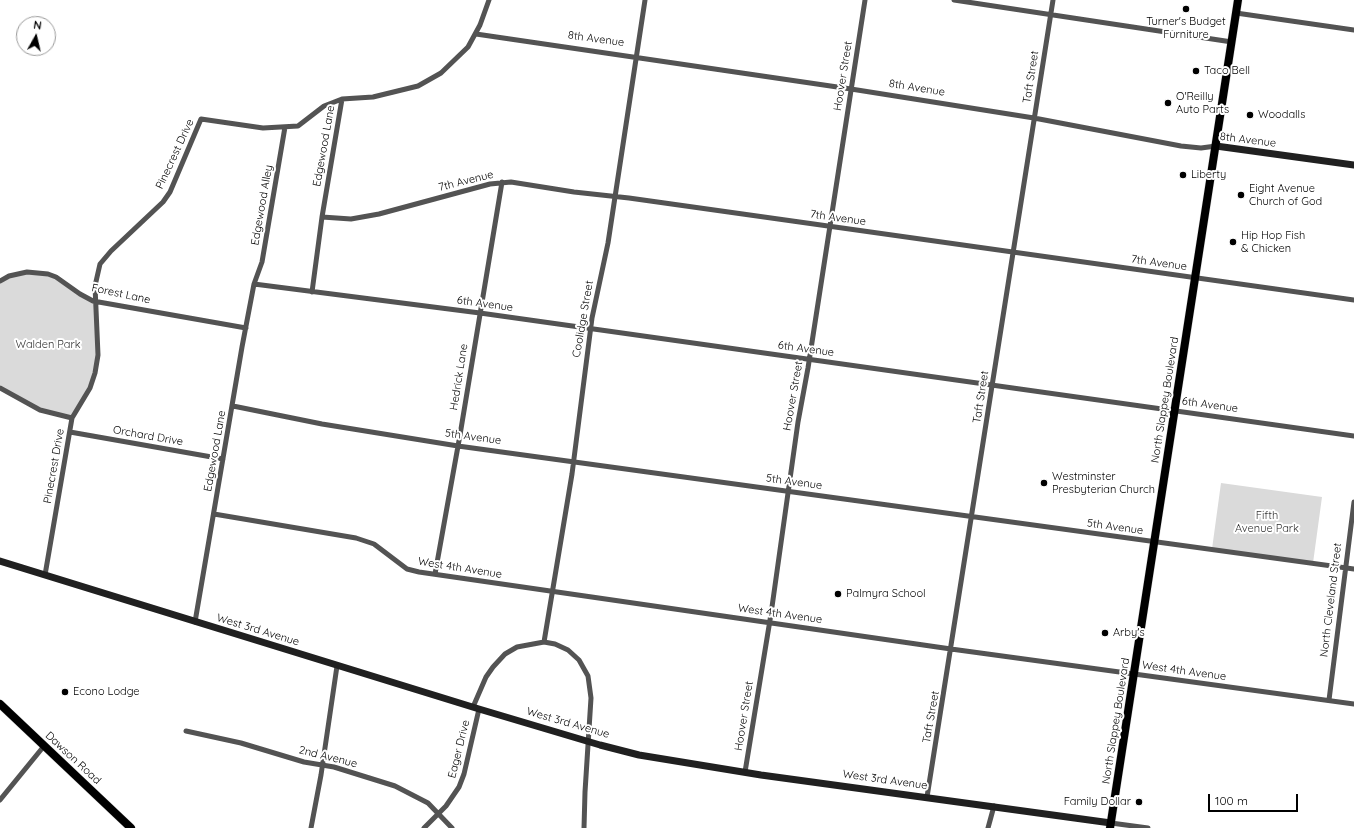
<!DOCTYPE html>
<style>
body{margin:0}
#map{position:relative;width:1354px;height:828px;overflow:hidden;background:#fff;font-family:Quicksand,sans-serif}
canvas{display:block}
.north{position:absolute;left:16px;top:16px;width:40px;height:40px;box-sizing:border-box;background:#fff;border:1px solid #999;border-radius:50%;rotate:8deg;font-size:11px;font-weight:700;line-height:16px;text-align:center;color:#000}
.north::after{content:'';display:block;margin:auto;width:14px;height:18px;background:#000;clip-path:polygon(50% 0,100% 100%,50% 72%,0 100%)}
.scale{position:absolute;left:1208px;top:794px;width:90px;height:18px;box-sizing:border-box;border:2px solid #000;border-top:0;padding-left:5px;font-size:12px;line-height:14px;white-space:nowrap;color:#000;-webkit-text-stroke:3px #fff;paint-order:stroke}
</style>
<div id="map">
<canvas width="1354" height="828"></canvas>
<div class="north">N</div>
<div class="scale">100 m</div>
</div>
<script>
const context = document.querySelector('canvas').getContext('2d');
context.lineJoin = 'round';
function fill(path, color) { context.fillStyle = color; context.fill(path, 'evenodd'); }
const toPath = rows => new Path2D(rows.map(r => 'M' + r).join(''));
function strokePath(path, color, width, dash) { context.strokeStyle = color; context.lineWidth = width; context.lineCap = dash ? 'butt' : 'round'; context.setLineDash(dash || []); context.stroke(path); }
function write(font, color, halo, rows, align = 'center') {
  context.font = font + ' Quicksand,sans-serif'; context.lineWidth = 4; context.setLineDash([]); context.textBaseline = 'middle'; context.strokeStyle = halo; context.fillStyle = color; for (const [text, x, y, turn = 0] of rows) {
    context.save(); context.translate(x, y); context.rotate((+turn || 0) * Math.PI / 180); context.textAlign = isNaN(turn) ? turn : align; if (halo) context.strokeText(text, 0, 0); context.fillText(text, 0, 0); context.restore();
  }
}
fill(toPath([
 [17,274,47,274,94,301,97,355,95,373,72,417,40,410,0,387,0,281],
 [1221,483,1322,497,1313,563,1212,549]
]), '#dadada');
const primary = toPath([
 [0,704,131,828],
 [1110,828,1238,0]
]);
strokePath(primary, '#dbdbdb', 9);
strokePath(toPath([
 [954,0,1232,42],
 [1236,13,1354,30],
 [476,34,851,89,1034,118,1181,146,1201,148,1216,146],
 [322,217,351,219,379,214,490,184,511,182,574,192,629,198,1354,300],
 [0,281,9,276,27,272,48,274,56,277,80,294,93,301,246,328],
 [254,284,480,313,1354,436],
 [312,292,322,217,342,99],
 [0,388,40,410,72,418],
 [233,406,322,424,458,446,1354,569],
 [70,432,223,459],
 [214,514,356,538,374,544,407,569,419,572,951,649,1354,704],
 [435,574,460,435,502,182],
 [45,575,72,418,90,388,95,373,98,355,95,286,100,264,111,251,163,202,170,192,201,119,263,128,298,126,324,106,342,99,373,97,418,86,441,73,468,47,480,25,489,0],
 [195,622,242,347,254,284,262,262,285,127],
 [544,642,572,474,592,318,608,243,645,0],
 [1329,700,1354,502],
 [473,707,486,677,493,667,505,654,517,647,544,642,555,644,568,650,579,660,588,676,591,698,585,792,584,828],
 [186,731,241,743,304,762,334,767,395,786,428,803,452,828],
 [745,772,771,614,798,422,808,368,865,0],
 [927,797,1053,0],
 [0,800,44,746],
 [1111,823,1148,828],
 [311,828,321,775,337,666],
 [424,828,446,806,459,787,464,774,479,709],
 [988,828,994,806]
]), '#535353', 5);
strokePath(toPath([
 [1216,146,1354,165],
 [0,561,479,709,600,745,639,755,761,775,1111,823]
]), '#202020', 7);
strokePath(primary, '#000', 8);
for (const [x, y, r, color] of [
 [1186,9,4,"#000"],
 [1196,71,4,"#000"],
 [1168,103,4,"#000"],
 [1250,115,4,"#000"],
 [1183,175,4,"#000"],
 [1241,195,4,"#000"],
 [1233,242,4,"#000"],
 [1044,483,4,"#000"],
 [838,594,4,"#000"],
 [1105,633,4,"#000"],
 [65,692,4,"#000"],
 [1139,802,4,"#000"]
]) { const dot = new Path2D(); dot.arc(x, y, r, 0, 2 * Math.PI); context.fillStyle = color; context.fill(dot); strokePath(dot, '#fff', 1.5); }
write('11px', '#000', '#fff', [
 ["Turner's Budget",1186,22,"center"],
 ["Furniture",1186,35,"center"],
 ["Taco Bell",1204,71],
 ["O'Reilly",1176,97],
 ["Auto Parts",1176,110],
 ["Woodalls",1258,115],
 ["Liberty",1191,175],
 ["Eight Avenue",1249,189],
 ["Church of God",1249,202],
 ["Hip Hop Fish",1241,236],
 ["& Chicken",1241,249],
 ["Westminster",1052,477],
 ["Presbyterian Church",1052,490],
 ["Palmyra School",846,594],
 ["Arby's",1113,633],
 ["Econo Lodge",73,692],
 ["Family Dollar",1131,802,"right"]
], 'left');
write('11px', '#000', '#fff', [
 ["8th Avenue",596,39,8],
 ["Hoover Street",843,76,-81],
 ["Taft Street",1031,77,-81],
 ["8th Avenue",917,88,9],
 ["8th Avenue",1248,140,7],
 ["Edgewood Lane",324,146,-80],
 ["Pinecrest Drive",175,154,-65],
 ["7th Avenue",466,181,-14],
 ["Edgewood Alley",262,205,-80],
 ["7th Avenue",838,218,8],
 ["7th Avenue",1159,263,8],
 ["Forest Lane",121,294,12],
 ["6th Avenue",485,304,8],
 ["Coolidge Street",583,319,-80],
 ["6th Avenue",806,349,8],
 ["Hedrick Lane",459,377,-81],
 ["Hoover Street",793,396,-80],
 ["Taft Street",981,397,-81],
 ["North Slappey Boulevard",1165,400,-81],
 ["6th Avenue",1210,405,8],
 ["Orchard Drive",148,436,10],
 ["5th Avenue",473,437,8],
 ["Edgewood Lane",215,451,-80],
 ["Pinecrest Drive",54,466,-80],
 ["5th Avenue",794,482,8],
 ["5th Avenue",1115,527,8],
 ["West 4th Avenue",460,568,9],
 ["North Cleveland Street",1331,600,-83],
 ["West 4th Avenue",780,614,8],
 ["West 3rd Avenue",258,630,17],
 ["West 4th Avenue",1184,671,8],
 ["Hoover Street",744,716,-81],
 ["Taft Street",931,717,-80],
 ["North Slappey Boulevard",1116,721,-81],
 ["West 3rd Avenue",568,723,16],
 ["Eager Drive",459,749,-76],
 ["2nd Avenue",328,757,14],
 ["Dawson Road",73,758,43],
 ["West 3rd Avenue",885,780,8]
]);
write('11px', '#313131', '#fff', [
 ["Walden Park",48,345],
 ["Fifth",1267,516],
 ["Avenue Park",1267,529]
]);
</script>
